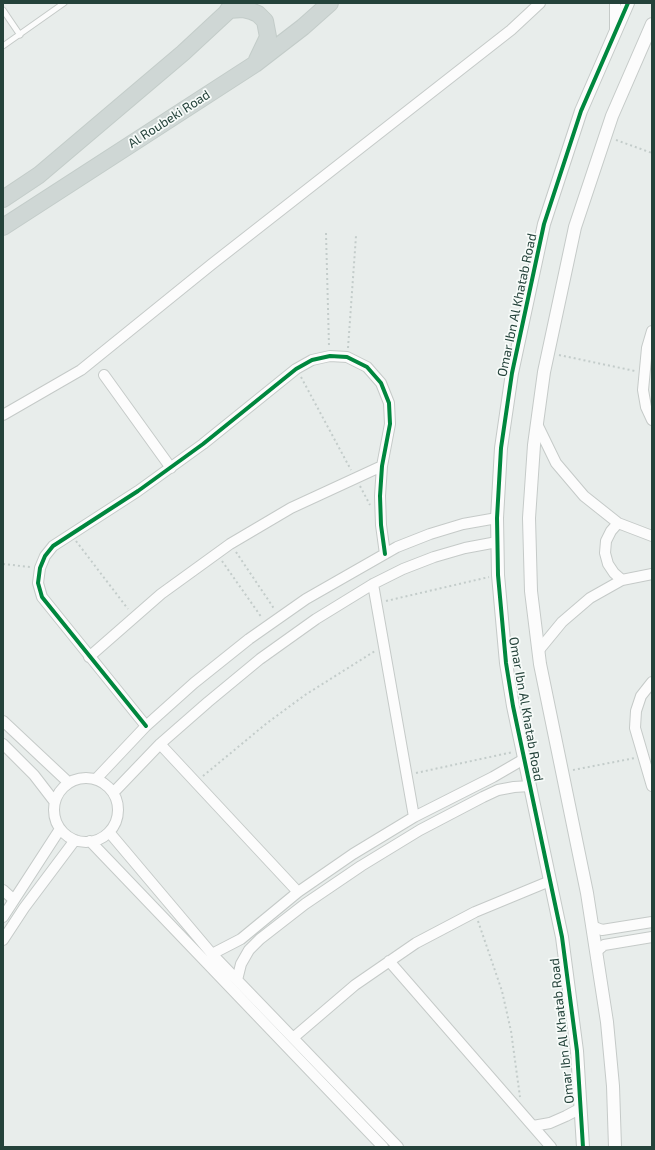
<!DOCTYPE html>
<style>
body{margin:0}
#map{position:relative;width:655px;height:1150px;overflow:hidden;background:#e8edeb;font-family:"Exo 2",sans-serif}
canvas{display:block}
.frame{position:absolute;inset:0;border:4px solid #24423a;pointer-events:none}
</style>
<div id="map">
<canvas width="655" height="1150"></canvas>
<div class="frame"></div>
</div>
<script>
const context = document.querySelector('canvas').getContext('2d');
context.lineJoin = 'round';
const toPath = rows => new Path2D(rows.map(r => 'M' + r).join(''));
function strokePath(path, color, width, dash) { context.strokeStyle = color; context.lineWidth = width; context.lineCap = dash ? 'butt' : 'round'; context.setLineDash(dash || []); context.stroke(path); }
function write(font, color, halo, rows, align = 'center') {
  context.font = font + ' "Exo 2",sans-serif'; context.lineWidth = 3.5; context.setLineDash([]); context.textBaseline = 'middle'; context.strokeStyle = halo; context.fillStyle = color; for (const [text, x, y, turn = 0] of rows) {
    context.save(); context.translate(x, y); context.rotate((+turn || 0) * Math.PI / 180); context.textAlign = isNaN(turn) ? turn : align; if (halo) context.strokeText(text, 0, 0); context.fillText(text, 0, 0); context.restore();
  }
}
const service = toPath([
 [3,10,20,35],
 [3,46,64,3]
]);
const minor = toPath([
 [615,3,615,29],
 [652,331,647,348,643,390,646,407,652,420],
 [104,375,171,468],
 [3,415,81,370,212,264,511,30,540,3],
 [537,424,556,463,584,496,618,523,652,536],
 [618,523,611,531,606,541,605,553,608,564,614,573,622,580],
 [373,584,414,817],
 [539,650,562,622,590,598,622,580,652,574],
 [89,657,161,594,230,544,291,508,382,466],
 [652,682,641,696,636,711,635,728,652,786],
 [3,721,68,782],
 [146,726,42,597,38,583,40,568,45,556,53,546,138,491,203,444,296,369,312,360,330,356,347,357,367,367,381,383,389,403,390,424,382,466,380,496,381,525,385,554],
 [3,744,34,775,54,801],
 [160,744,298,892],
 '54 810a32 32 0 1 1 64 0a32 32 0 1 1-64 0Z',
 [96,779,146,726,194,683,249,639,306,599,397,547,430,534,463,524,497,518],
 [113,793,160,744,208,702,260,659,316,619,373,584,403,569,434,557,465,548,497,542],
 [109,832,212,954,398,1147],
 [90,841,383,1147],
 [3,890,14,900],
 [3,917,60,829],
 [592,926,602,930,652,922],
 [3,940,24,908,75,840],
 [596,952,604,945,652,937],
 [212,954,241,939,298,892,353,854,414,817,493,777,524,759],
 [389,961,551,1147],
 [237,980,241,964,249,950,260,939,305,904,361,866,420,830,483,797,498,790,514,787,530,786],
 [293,1038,355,985,416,943,475,912,550,881],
 [533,1126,550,1123,566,1116,581,1108]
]);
const tertiary = toPath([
 [583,1147,577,1051,562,937,513,706,506,663,498,575,497,518,501,448,512,373,544,224,581,111,628,3],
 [615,1147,613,1086,607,1022,587,893,540,664,531,591,529,518,534,445,544,372,575,227,612,116,652,24]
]);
const primary = toPath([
 [228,10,243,9,251,11,258,14,265,21,268,37,257,60],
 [3,199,39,175,183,53,237,3],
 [3,227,255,64,303,27,330,3]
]);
strokePath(service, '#c5cac8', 7);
strokePath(minor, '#c5cac8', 12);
strokePath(tertiary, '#c5cac8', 14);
strokePath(primary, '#c3ccc9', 18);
strokePath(toPath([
 [616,140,652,153],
 [326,233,329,346],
 [348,348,356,236],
 [559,355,635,371],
 [301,377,351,470],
 [360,486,370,505],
 [76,541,128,609],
 [236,552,275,610],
 [222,561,262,618],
 [3,564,30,567],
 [386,601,489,577],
 [573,770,635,758],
 [416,773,513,752],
 [203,776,267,723,305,695,375,651],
 [478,921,502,991,511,1031,520,1097]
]), '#c3ccca', 2, [2, 3]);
strokePath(service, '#fcfcfc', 5);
strokePath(minor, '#fcfcfc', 10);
strokePath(tertiary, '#fcfcfc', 12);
strokePath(primary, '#cfd7d5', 16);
strokePath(toPath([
 [146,726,42,597,38,583,40,568,45,556,53,546,138,491,203,444,296,369,312,360,330,356,347,357,367,367,381,383,389,403,390,424,382,466,380,496,381,525,385,554],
 [583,1147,577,1051,562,937,513,706,506,663,498,575,497,518,501,448,512,373,544,224,581,111,628,3]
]), '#00873e', 4);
write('13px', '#24423a', '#f7fbf9', [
 ["Al Roubeki Road",169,119,-33],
 ["Omar Ibn Al Khatab Road",517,305,-78],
 ["Omar Ibn Al Khatab Road",526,709,80],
 ["Omar Ibn Al Khatab Road",562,1031,-96]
]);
</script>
